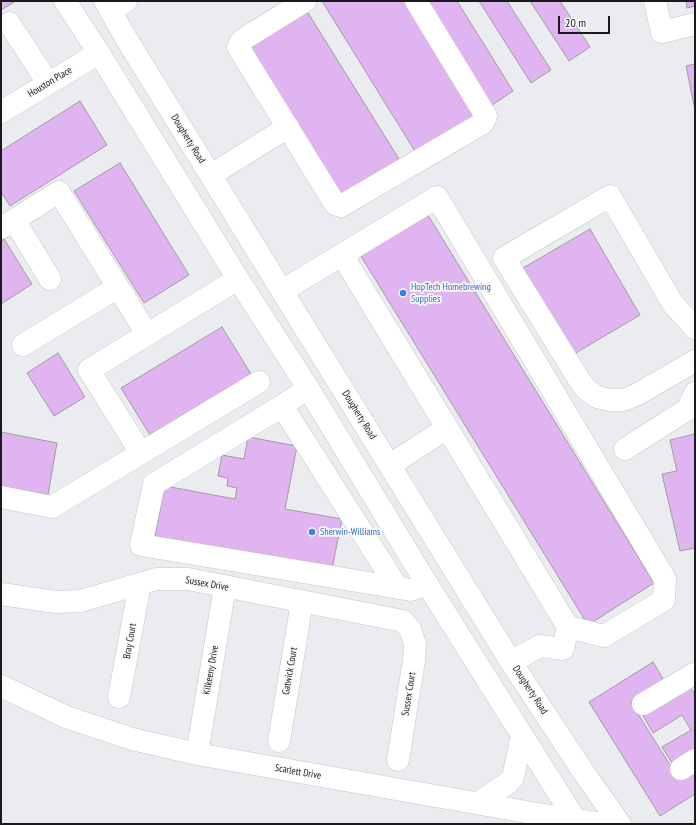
<!DOCTYPE html>
<style>
body{margin:0}
#map{position:relative;width:696px;height:825px;overflow:hidden;background:#ebecef;font-family:"PT Sans Narrow",sans-serif}
canvas{display:block}
.frame{position:absolute;inset:0;border:2px solid #191a1b;pointer-events:none}
.scale{position:absolute;left:558px;top:16px;width:52px;height:18px;box-sizing:border-box;border:2px solid #191a1b;border-top:0;padding-left:5px;font-size:12px;line-height:14px;white-space:nowrap;color:#191a1b;-webkit-text-stroke:3px #f8fafd;paint-order:stroke}
</style>
<div id="map">
<canvas width="696" height="825"></canvas>
<div class="frame"></div>
<div class="scale">20 m</div>
</div>
<script>
const context = document.querySelector('canvas').getContext('2d');
context.lineJoin = 'round';
function fill(path, color) { context.fillStyle = color; context.fill(path, 'evenodd'); }
const toPath = rows => new Path2D(rows.map(r => 'M' + r).join(''));
function strokePath(path, color, width, dash) { context.strokeStyle = color; context.lineWidth = width; context.lineCap = dash ? 'butt' : 'round'; context.setLineDash(dash || []); context.stroke(path); }
function write(font, color, halo, rows, align = 'center') {
  context.font = font + ' "PT Sans Narrow",sans-serif'; context.lineWidth = 3.5; context.setLineDash([]); context.textBaseline = 'middle'; context.strokeStyle = halo; context.fillStyle = color; for (const [text, x, y, turn = 0] of rows) {
    context.save(); context.translate(x, y); context.rotate((+turn || 0) * Math.PI / 180); context.textAlign = isNaN(turn) ? turn : align; if (halo) context.strokeText(text, 0, 0); context.fillText(text, 0, 0); context.restore();
  }
}
const building = toPath([
 [1,1,16,1,1,10,1,1],
 [322,1,404,1,475,117,416,153,322,1],
 [427,1,457,1,513,91,492,105,427,1],
 [479,1,507,1,551,70,531,83,479,1],
 [530,1,560,1,590,47,569,61,530,1],
 [686,1,695,1,695,6,687,8,686,1],
 [305,8,399,159,340,196,245,45,305,8],
 [695,64,695,110,686,66,695,64],
 [80,101,107,145,10,206,1,192,1,151,80,101],
 [120,163,189,275,144,303,74,191,120,163],
 [426,212,654,583,588,625,359,253,426,212],
 [590,229,640,315,574,354,523,268,590,229],
 [4,239,32,284,1,304,1,241,4,239],
 [222,327,251,374,150,435,121,388,222,327],
 [58,353,85,397,54,416,27,373,58,353],
 [1,432,57,443,48,495,1,486,1,432],
 [695,434,695,548,680,551,662,474,677,471,670,440,695,434],
 [248,437,297,446,285,509,342,519,332,569,155,536,165,486,235,499,237,488,227,486,228,478,218,476,222,455,244,459,248,437],
 [653,662,665,682,631,703,679,779,695,769,695,794,660,816,589,702,653,662],
 [689,685,695,695,695,752,674,766,662,747,691,730,682,715,653,733,642,714,689,685]
]);
fill(building, '#e0b4f1');
strokePath(building, '#9f9d9f', 1);
const minor = toPath([
 [305,1,242,40,238,47,335,204,341,206,483,123,486,116,416,1],
 [655,1,662,32,695,24],
 [111,10,126,1],
 [9,23,48,83],
 [1,112,99,53],
 [211,175,288,127],
 [14,220,50,279],
 [1,228,59,192,147,334],
 [342,255,568,627],
 [282,291,437,197,665,579,664,600,604,636,568,627,563,649,540,646,511,662],
 [695,328,673,304,610,196,504,258,578,378,586,389,597,397,610,400,623,400,636,395,695,361],
 [23,345,118,287],
 [308,388,282,406,154,484,141,545,411,590,427,584],
 [282,406,397,587],
 [625,449,688,409,695,393],
 [141,453,89,370,238,279],
 [390,465,447,428],
 [1,497,52,507,259,382],
 [1,594,56,602,81,601,156,579,188,579,403,621,410,629,415,644,414,660,398,760],
 [1,686,66,717,132,739,197,754,532,813,604,824],
 [119,697,140,584],
 [643,704,694,674,695,675],
 [279,741,302,602],
 [197,754,225,587],
 [681,769,695,760]
]);
const major = toPath([
 [65,1,99,53,238,279,308,388,427,584,578,824],
 [105,1,124,35,511,662,584,773,620,824],
 [478,803,508,783,513,777,522,735]
]);
strokePath(minor, '#c4c5c8', 23);
strokePath(major, '#c4c5c8', 23);
strokePath(minor, '#fff', 22);
strokePath(major, '#fff', 22);
for (const [x, y, r, color] of [
 [403,293,4,"#3f7fe0"],
 [312,532,4,"#3f7fe0"]
]) { const dot = new Path2D(); dot.arc(x, y, r, 0, 2 * Math.PI); context.fillStyle = color; context.fill(dot); strokePath(dot, '#f8fafd', 1.5); }
write('10px', '#191a1b', '#f8fafd', [
 ["Houston Place",50,82,-31],
 ["Dougherty Road",188,139,58],
 ["Dougherty Road",359,415,58],
 ["Sussex Drive",207,584,10],
 ["Bray Court",130,641,-80],
 ["Kilkeeny Drive",211,670,-80],
 ["Gatwick Court",290,671,-80],
 ["Dougherty Road",530,690,57],
 ["Sussex Court",409,694,-81],
 ["Scarlett Drive",298,772,10]
]);
write('10px', '#366cbe', '#f8fafd', [
 ["HopTech Homebrewing",411,287],
 ["Supplies",411,299],
 ["Sherwin-Williams",320,532]
], 'left');
</script>
